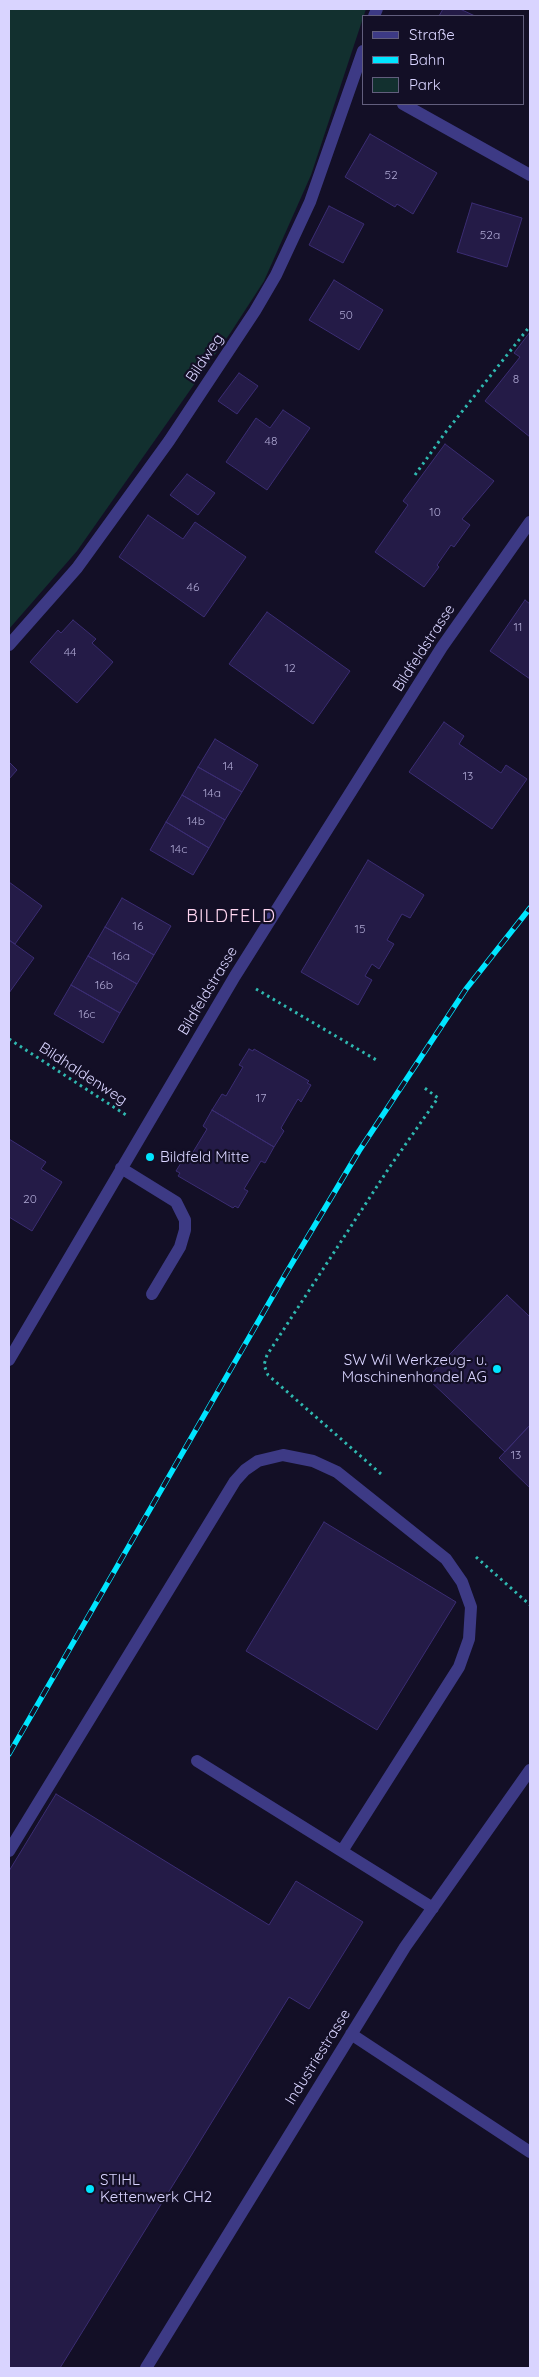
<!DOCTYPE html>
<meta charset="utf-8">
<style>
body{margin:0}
#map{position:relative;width:539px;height:2377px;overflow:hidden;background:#130f26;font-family:Quicksand,sans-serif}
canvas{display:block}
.frame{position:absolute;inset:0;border:10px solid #d9d4ff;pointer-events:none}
.legend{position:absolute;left:362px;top:15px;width:162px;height:90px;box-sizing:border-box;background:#130f26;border:1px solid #625e7d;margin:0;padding:6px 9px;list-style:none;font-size:15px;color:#d9d4ff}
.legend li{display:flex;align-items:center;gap:10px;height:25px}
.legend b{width:25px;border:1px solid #625e7d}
</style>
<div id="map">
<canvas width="539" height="2377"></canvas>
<div class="frame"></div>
<ul class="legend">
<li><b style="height:6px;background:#3d3a85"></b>Straße</li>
<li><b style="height:6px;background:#00e5ff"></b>Bahn</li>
<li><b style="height:14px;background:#12302f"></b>Park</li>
</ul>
</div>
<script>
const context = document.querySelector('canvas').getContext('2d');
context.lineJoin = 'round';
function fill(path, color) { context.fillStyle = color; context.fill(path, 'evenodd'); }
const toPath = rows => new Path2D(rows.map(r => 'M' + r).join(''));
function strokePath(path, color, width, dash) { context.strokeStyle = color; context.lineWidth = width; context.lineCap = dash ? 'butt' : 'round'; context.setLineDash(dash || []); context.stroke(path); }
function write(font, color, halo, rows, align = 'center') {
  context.font = font + ' Quicksand,sans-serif'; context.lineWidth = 4.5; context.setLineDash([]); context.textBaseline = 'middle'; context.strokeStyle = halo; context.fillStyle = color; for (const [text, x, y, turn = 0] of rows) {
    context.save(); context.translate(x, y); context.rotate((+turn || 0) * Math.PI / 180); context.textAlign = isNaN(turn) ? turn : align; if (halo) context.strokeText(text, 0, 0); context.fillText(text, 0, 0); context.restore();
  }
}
fill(toPath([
 [9,9,366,9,311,175,264,281,231,332,77,551,9,629]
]), '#12302f');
const building = toPath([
 [443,9,460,9,475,16,439,16,443,9],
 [370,134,437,173,413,214,397,204,395,207,345,177,370,134],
 [472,203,522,218,507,267,457,252,472,203],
 [329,206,364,224,343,263,309,245,329,206],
 [334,280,383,310,359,350,309,320,334,280],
 [530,332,530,437,485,401,520,357,514,353,530,332],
 [239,373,258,386,237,414,218,401,239,373],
 [283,410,310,428,267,490,226,462,256,418,270,428,283,410],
 [445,444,494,481,462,519,470,525,454,547,451,545,437,565,439,567,424,587,375,552,408,505,403,501,445,444],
 [187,474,215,493,198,515,170,495,187,474],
 [148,515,183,539,195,522,246,557,204,617,119,557,148,515],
 [525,600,530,604,530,679,490,651,525,600],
 [267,612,350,671,313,724,229,664,267,612],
 [73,620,96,639,92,643,113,662,77,703,30,662,58,630,61,633,73,620],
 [444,722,464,736,459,744,501,773,506,765,527,779,492,829,409,772,444,722],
 [215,739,258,765,242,792,198,767,215,739],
 [9,762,17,770,9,779,9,762],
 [198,767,242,792,225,820,182,795,198,767],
 [182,795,225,820,209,848,166,822,182,795],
 [166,822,209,848,193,875,150,850,166,822],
 [368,860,424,895,410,918,402,914,387,940,394,944,379,969,372,964,365,976,372,980,358,1005,301,972,368,860],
 [9,882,42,906,15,944,9,940,9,882],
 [122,898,171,926,154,955,105,927,122,898],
 [105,927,154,955,137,984,88,956,105,927],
 [9,940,34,958,9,993,9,940],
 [88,956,137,984,120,1013,71,985,88,956],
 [71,985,120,1013,103,1043,54,1014,71,985],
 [249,1049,253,1051,254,1049,309,1081,307,1083,311,1085,301,1102,298,1099,281,1128,284,1131,274,1147,212,1110,222,1094,226,1096,243,1067,239,1065,249,1049],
 [212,1110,274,1147,265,1163,261,1161,244,1189,248,1191,238,1208,235,1206,233,1208,178,1176,180,1173,176,1171,186,1155,190,1157,207,1129,203,1126,212,1110],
 [9,1139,46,1162,41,1169,62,1182,32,1231,9,1217,9,1139],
 [507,1295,530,1317,530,1425,505,1452,427,1378,507,1295],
 [530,1425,530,1488,499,1458,530,1425],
 [324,1522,456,1602,377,1730,246,1651,324,1522],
 [56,1794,269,1925,296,1881,363,1922,309,2009,289,1997,60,2368,9,2368,9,1871,56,1794]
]);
fill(building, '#241b47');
strokePath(building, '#3b2d73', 1);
strokePath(toPath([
 [415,475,445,433,530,326],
 [256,989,378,1061],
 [9,1039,126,1115],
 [381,1474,268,1375,264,1365,267,1355,389,1168,438,1098,422,1086],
 [476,1557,530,1605]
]), '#2fb8b0', 3, [2.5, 4]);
strokePath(toPath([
 [374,16,377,9],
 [403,104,530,175],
 [9,645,77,568,169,441,255,311,276,275,310,202,363,51],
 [121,1168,176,1202,185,1220,185,1230,180,1247,152,1294],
 [9,1360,235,976,442,647,530,522],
 [197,1761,433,1908],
 [9,1851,235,1481,245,1470,258,1461,283,1455,313,1461,337,1472,446,1559,462,1582,471,1607,469,1639,459,1667,342,1851],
 [351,2034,530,2152],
 [146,2368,405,1947,530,1770]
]), '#3d3a85', 12);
const rail = toPath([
 [9,1754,285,1275,359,1151,466,989,530,908]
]);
strokePath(rail, '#00e5ff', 5.5);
strokePath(rail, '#130f26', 4, [11]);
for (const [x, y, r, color] of [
 [150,1157,5,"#00e5ff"],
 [497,1369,5,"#00e5ff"],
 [90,2189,5,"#00e5ff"]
]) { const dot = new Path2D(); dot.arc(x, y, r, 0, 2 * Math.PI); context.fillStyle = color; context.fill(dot); strokePath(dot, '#130f26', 2); }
write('12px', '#aca6d1', null, [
 ["52",391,175],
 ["52a",490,235],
 ["50",346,315],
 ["8",516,379],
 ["48",271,441],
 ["10",435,512],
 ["46",193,587],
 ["11",518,627],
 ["44",70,652],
 ["12",290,668],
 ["14",228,766],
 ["13",468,776],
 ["14a",212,793],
 ["14b",196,821],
 ["14c",179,849],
 ["16",138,926],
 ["15",360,929],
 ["16a",121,956],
 ["16b",104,985],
 ["16c",87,1014],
 ["17",261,1098],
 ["20",30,1199],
 ["13",516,1455]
]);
write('15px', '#d9d4ff', '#130f26', [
 ["Bildweg",205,358,-56],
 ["Bildfeldstrasse",424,648,-57],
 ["Bildfeldstrasse",208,991,-59],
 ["Bildhaldenweg",83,1074,33],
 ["Industriestrasse",318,2057,-58]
]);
write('15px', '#d9d4ff', '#130f26', [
 ["Bildfeld Mitte",160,1157],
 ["SW Wil Werkzeug- u.",487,1360,"right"],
 ["Maschinenhandel AG",487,1377,"right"],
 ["STIHL",100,2180],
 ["Kettenwerk CH2",100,2197]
], 'left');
context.letterSpacing = '1px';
write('18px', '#ffd6f0', '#130f26', [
 ["BILDFELD",231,917]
]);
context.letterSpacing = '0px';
</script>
